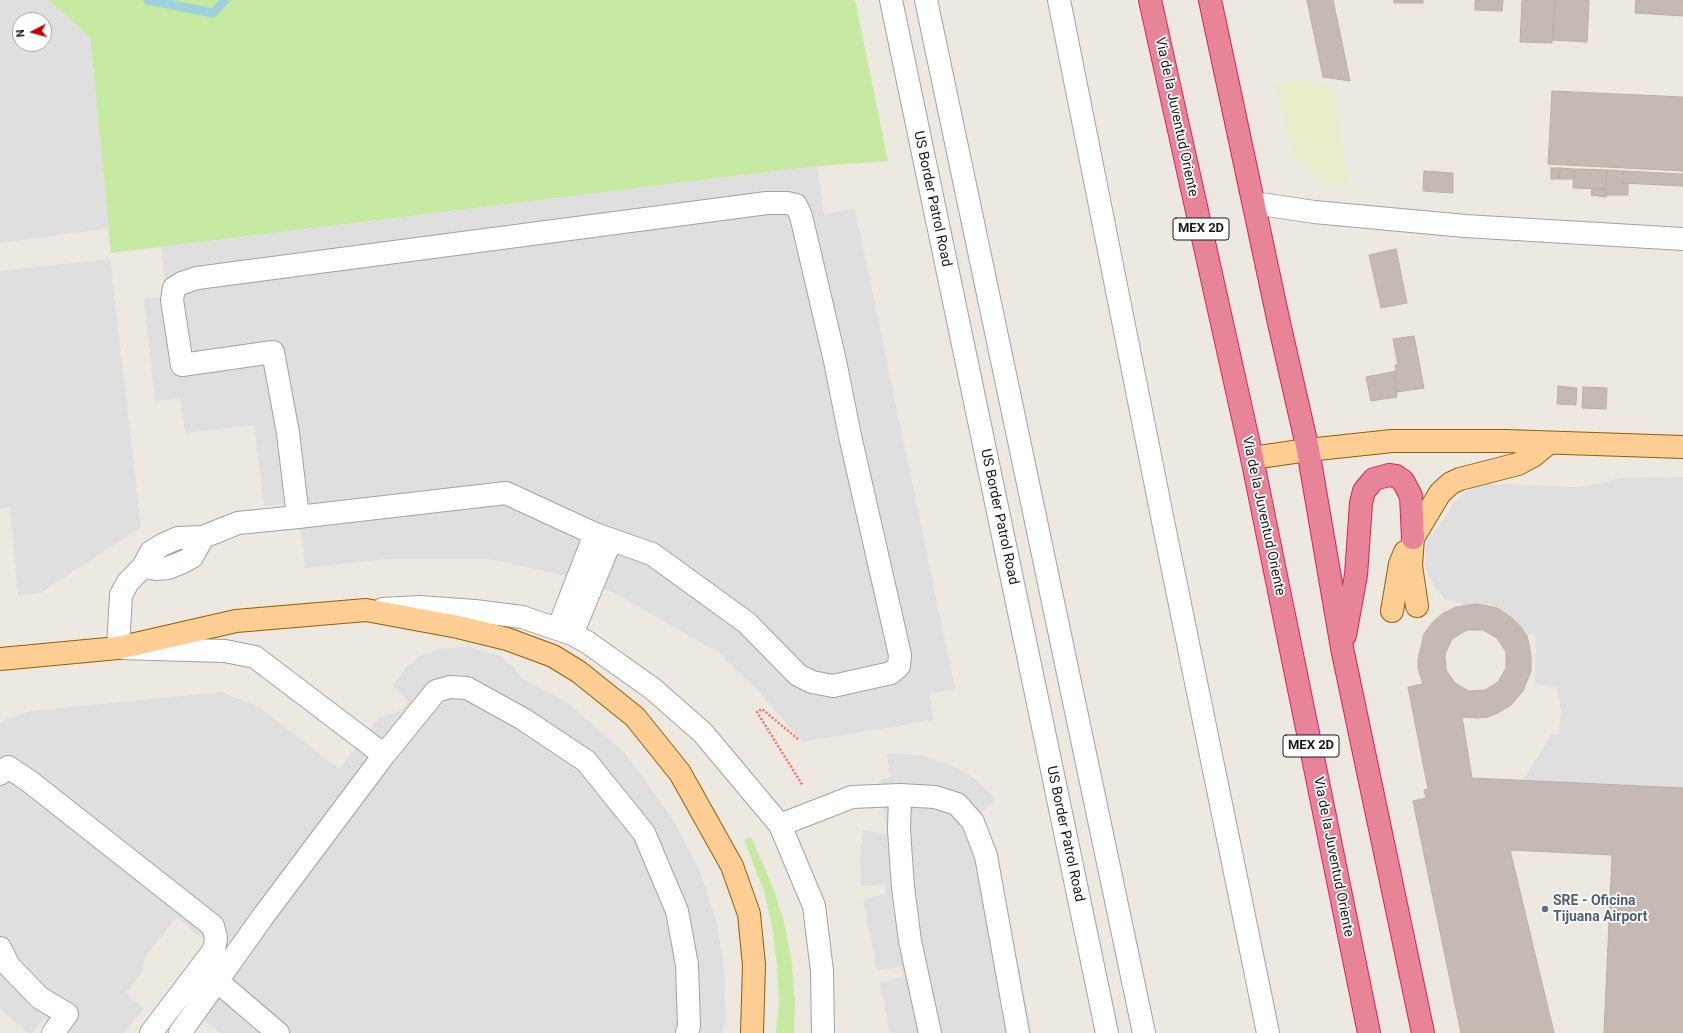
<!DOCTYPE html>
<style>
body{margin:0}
#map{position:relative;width:1683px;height:1033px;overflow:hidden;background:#ede8e0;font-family:Roboto,sans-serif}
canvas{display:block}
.north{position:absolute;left:12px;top:12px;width:40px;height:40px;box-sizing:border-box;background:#fff;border:1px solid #a4a4a4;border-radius:50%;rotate:264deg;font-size:11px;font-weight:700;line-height:16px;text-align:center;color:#1b1b1b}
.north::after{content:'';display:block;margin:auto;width:14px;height:18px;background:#c60004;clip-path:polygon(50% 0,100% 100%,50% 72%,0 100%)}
</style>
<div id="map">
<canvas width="1683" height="1033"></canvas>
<div class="north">N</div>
</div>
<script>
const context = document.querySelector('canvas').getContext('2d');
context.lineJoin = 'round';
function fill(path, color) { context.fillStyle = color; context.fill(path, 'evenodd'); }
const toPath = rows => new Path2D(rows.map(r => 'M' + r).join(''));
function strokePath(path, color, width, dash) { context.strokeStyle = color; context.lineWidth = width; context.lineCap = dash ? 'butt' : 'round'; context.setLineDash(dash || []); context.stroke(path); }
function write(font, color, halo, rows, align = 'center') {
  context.font = font + ' Roboto,sans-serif'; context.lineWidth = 3.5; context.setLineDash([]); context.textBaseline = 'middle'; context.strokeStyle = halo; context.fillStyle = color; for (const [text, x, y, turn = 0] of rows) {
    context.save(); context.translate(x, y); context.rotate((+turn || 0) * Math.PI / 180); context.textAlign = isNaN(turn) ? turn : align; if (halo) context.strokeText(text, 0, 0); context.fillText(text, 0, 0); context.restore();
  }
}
fill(toPath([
 [1289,81,1309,81,1333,89,1349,187,1317,179,1309,167,1294,156,1275,86]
]), '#ebedca');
fill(toPath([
 [48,0,855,0,888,161,817,166,111,253,90,37],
 [751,837,773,887,784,922,792,963,795,1005,794,1033,776,1033,779,1005,777,965,772,926,764,891,744,840]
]), '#c7eaa3');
fill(toPath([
 [0,0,48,0,90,37,109,228,0,243],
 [20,20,44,20,44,44,20,44],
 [817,166,824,214,855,209,955,689,930,693,933,720,803,742,760,693,718,652,614,593,559,574,490,559,387,559,305,568,302,535,285,503,264,506,254,425,185,433,180,398,155,401,144,299,167,296,161,247],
 [110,259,141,527,40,593,18,595,10,507,0,508,0,271],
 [1683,477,1683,794,1519,786,1552,734,1559,734,1561,712,1557,687,1535,684,1536,634,1516,633,1474,608,1445,599,1437,590,1430,579,1425,565,1426,543,1432,534,1445,518,1454,502,1475,485,1488,484,1578,487,1600,484,1619,478],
 [468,647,500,656,515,669,521,678,568,703,625,753,673,820,699,869,718,928,724,969,725,1020,723,1033,220,1033,170,993,206,947,206,941,177,917,144,958,142,972,126,993,144,1009,123,1033,63,1033,44,1018,32,1033,28,1033,0,1009,0,724,7,719,31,711,221,692,259,707,339,769,379,718,400,711,406,705,407,699,392,686,405,669,420,656,438,649],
 [887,753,923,756,955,767,978,781,996,800,977,815,997,859,1032,1033,890,1033,880,982,903,977,902,967,877,970,863,900,886,894,885,884,861,886,860,858,863,830,887,834,880,780,890,778]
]), '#dfdfdf');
strokePath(toPath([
 [148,0,213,13,225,0]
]), '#9ed0dd', 9);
const building = toPath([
 [1307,0,1333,0,1350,81,1323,77,1307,0],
 [1394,0,1423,0,1423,3,1394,3,1394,0],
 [1475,0,1503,0,1502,11,1475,10,1475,0],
 [1522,0,1555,0,1552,43,1520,42,1522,0],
 [1555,0,1589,0,1587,42,1553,40,1555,0],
 [1636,0,1683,0,1683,16,1635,13,1636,0],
 [1552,91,1683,97,1683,171,1548,164,1552,91],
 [1551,168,1560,168,1559,179,1551,179,1551,168],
 [1560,168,1574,169,1574,179,1559,179,1560,168],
 [1574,169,1607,170,1606,189,1573,188,1574,169],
 [1607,170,1623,171,1622,183,1628,183,1628,195,1606,195,1607,170],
 [1424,171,1453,173,1453,193,1423,191,1424,171],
 [1623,171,1683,174,1683,186,1622,183,1623,171],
 [1592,189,1606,189,1606,197,1591,195,1592,189],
 [1396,249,1407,303,1381,308,1369,255,1396,249],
 [1414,336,1424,388,1397,392,1394,375,1397,375,1395,365,1398,365,1393,339,1414,336],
 [1396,371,1397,375,1394,375,1397,397,1371,401,1366,377,1396,371],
 [1558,386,1577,388,1576,405,1557,404,1558,386],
 [1583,387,1607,388,1606,409,1582,408,1583,387],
 [1476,604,1497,608,1512,618,1520,626,1527,636,1531,654,1531,671,1523,691,1511,705,1498,713,1488,717,1478,718,1462,717,1472,778,1683,788,1683,1033,1604,1033,1612,855,1510,850,1554,1033,1461,1033,1413,801,1426,798,1424,790,1428,789,1408,687,1423,684,1418,669,1418,659,1424,634,1432,623,1442,614,1456,607,1476,604],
 [1467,630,1483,630,1497,638,1506,652,1506,668,1498,682,1485,690,1469,691,1455,683,1446,670,1445,654,1452,639,1467,630]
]);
fill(building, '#c5bab3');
strokePath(building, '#bfaea2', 1);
const minor = toPath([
 [891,0,1107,1033],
 [926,0,1144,1033],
 [1059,0,1167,541,1268,1033],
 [767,203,787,203,796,205,801,216,835,361,850,436,900,655,899,666,891,673,833,686,812,682,798,675,747,623,652,554,595,534,506,493,298,517,288,433,273,352,182,365,172,300,174,288,182,283,197,278,767,203],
 [1254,203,1314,212,1465,226,1683,239],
 [143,567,156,569,168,568,183,562,192,557,203,537],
 [383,609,419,607,475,611,522,617,572,634,587,642,653,689,703,733,780,825,814,906,822,971,823,1033],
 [558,629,595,534],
 [572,634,611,540],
 [384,755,436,691,450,687,467,688,523,719,586,761,644,833,677,911,687,965,689,1026,687,1033],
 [0,774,8,767,29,781,213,926,216,938,214,950,151,1033],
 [900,795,899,830,903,887,910,941,930,1033],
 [780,825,852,797,900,795,935,797,957,804,973,822,986,856,1018,1033],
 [0,948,9,966,40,998,67,1014,53,1033],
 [217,981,278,1033],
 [180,1033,264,915,384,755,255,657,225,651,118,648,121,595,128,582,143,567,151,552,162,545,178,538,203,537,238,523,298,517]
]);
const major = toPath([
 [1252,458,1308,450,1392,441,1506,441,1683,447],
 [1417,606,1411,566,1413,538,1440,493,1451,483,1460,479,1518,464,1533,456,1549,443],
 [1392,611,1400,564,1405,552],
 [0,659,118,648,236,621,366,610,458,627,507,639,553,656,579,672,635,717,680,773,732,866,749,914,754,965,752,1033]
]);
const highway = toPath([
 [1150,0,1252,458,1369,1033],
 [1210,0,1279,323,1308,450,1342,648,1423,1033],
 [1345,635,1356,575,1361,503,1364,491,1374,479,1389,475,1396,476,1403,481,1411,496,1413,538]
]);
strokePath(minor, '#a2a2a2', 24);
strokePath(major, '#925f00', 24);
strokePath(highway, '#d91f62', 24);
strokePath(toPath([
 [798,739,762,709,757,712,803,786]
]), '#fd6e60', 2.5, [2, 2]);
strokePath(minor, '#fff', 22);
strokePath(major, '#fece94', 22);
strokePath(highway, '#e88498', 22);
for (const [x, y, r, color] of [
 [1545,909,4,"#5c6f8a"]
]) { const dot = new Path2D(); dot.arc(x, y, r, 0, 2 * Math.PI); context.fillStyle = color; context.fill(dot); strokePath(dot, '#fff', 1.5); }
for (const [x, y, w] of [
 [1201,229,56],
 [1311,746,56]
]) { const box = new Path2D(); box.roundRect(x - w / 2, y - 11, w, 22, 3); context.fillStyle = '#fff'; context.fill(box); strokePath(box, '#1b1b1b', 1); }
write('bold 13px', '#1b1b1b', null, [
 ["MEX 2D",1201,229],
 ["MEX 2D",1311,746]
]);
write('14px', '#1b1b1b', '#fff', [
 ["Via de la Juventud Oriente",1176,117,78],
 ["US Border Patrol Road",932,199,78],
 ["Via de la Juventud Oriente",1263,516,78],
 ["US Border Patrol Road",999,517,78],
 ["US Border Patrol Road",1065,834,78],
 ["Via de la Juventud Oriente",1333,857,79]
]);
write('bold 14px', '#4e5e75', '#fff', [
 ["SRE - Oficina",1553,901],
 ["Tijuana Airport",1553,917]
], 'left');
</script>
